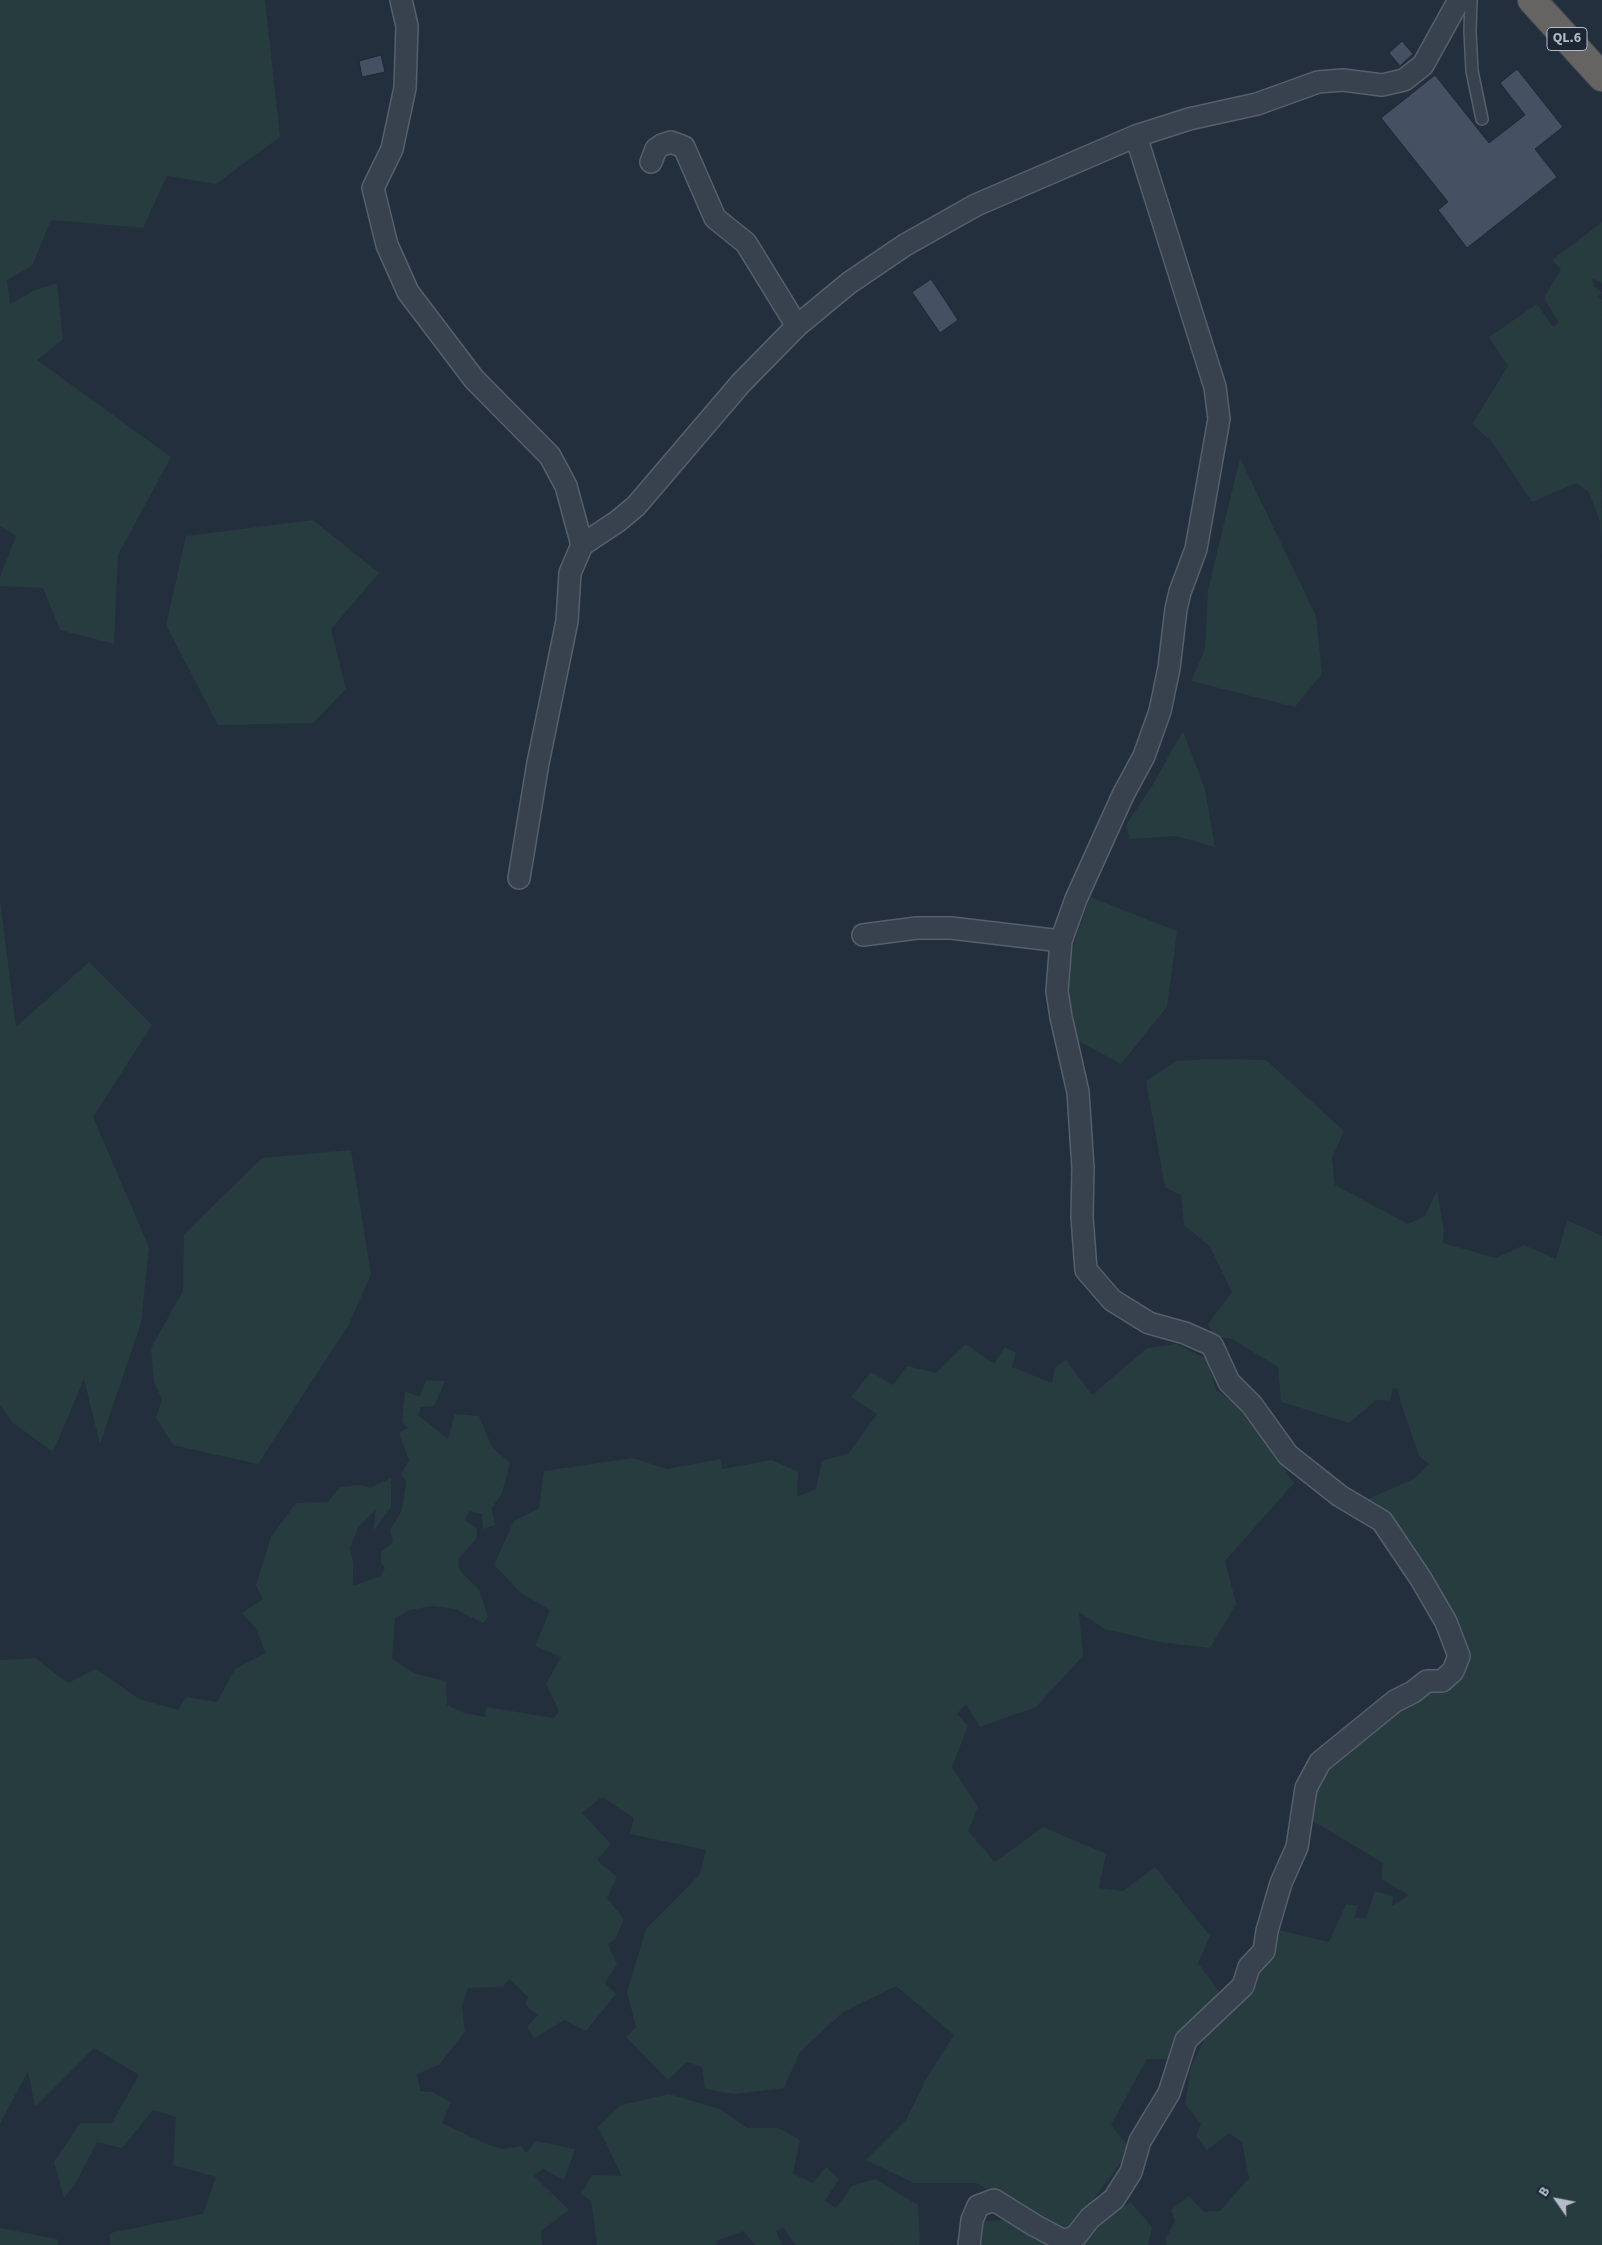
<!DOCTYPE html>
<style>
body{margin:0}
#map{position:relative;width:1602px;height:2245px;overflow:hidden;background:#242f3e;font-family:"Source Sans 3",sans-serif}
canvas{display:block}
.north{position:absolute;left:1532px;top:2175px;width:50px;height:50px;-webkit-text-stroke:4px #1d2633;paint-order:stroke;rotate:303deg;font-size:14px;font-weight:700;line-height:20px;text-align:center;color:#b4bcc9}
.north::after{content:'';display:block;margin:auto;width:18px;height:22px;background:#b4bcc9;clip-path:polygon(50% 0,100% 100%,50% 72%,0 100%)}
</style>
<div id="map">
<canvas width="1602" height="2245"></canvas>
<div class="north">B</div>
</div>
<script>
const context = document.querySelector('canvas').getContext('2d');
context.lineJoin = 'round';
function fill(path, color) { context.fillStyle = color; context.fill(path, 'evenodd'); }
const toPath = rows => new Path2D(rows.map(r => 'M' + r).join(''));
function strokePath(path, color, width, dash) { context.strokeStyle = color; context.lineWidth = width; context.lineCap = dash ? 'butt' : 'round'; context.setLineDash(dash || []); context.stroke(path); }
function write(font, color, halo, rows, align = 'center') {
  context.font = font + ' "Source Sans 3",sans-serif'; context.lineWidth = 5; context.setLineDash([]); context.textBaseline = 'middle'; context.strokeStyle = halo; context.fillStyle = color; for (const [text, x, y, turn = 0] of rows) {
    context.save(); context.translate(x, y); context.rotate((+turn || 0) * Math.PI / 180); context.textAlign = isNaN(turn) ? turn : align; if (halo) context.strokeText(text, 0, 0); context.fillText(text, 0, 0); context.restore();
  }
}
fill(toPath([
 [0,0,265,0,280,137,216,184,167,176,143,228,51,220,32,266,7,280,10,304,33,291,57,283,63,339,37,360,171,457,118,555,114,644,60,630,43,588,0,586,0,577,16,536,0,526],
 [1602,222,1602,283,1592,278,1594,286,1602,293,1597,297,1602,300,1601,558,1600,522,1589,492,1576,483,1532,502,1493,443,1472,424,1508,366,1489,337,1537,304,1553,327,1559,323,1544,298,1561,269,1552,260],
 [1240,458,1316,616,1322,674,1295,707,1191,681,1205,649,1208,590],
 [313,520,379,573,331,629,346,689,313,723,218,725,166,625,186,536],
 [1183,731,1205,789,1215,847,1176,836,1130,839,1126,825,1152,786],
 [1090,897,1177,931,1167,1007,1121,1064,1071,1037,1068,961],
 [0,899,16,1027,89,962,152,1025,93,1117,149,1247,141,1323,100,1444,84,1379,53,1452,13,1423,0,1405],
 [1211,1059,1266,1060,1344,1131,1332,1158,1335,1185,1408,1224,1425,1216,1437,1190,1444,1230,1443,1243,1496,1258,1524,1245,1556,1259,1567,1220,1602,1236,1602,2245,1167,2245,1165,2240,1175,2221,1171,2210,1189,2196,1204,2212,1220,2211,1249,2178,1242,2142,1229,2133,1207,2150,1196,2136,1201,2124,1185,2104,1191,2067,1205,2038,1206,2027,1278,1930,1329,1942,1346,1904,1358,1906,1354,1918,1366,1918,1375,1891,1393,1896,1392,1906,1409,1895,1381,1879,1383,1863,1308,1818,1312,1794,1328,1766,1467,1655,1363,1501,1414,1479,1429,1464,1419,1456,1401,1403,1398,1389,1393,1388,1390,1401,1376,1400,1349,1423,1281,1402,1278,1367,1232,1339,1213,1336,1208,1324,1232,1292,1210,1247,1184,1225,1181,1195,1165,1187,1146,1081,1176,1061],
 [351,1150,371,1274,348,1326,258,1464,173,1445,156,1418,162,1399,154,1383,151,1348,183,1291,184,1234,262,1158],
 [966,1344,994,1364,1005,1347,1016,1353,1012,1367,1052,1383,1055,1367,1066,1360,1092,1395,1147,1348,1176,1344,1207,1359,1216,1390,1242,1408,1294,1483,1225,1561,1236,1604,1210,1648,1159,1642,1105,1629,1079,1612,1083,1656,1036,1707,980,1727,966,1704,957,1714,968,1726,952,1767,978,1807,968,1831,995,1862,1043,1827,1106,1854,1099,1888,1123,1891,1155,1867,1210,1936,1198,1963,1223,1997,1179,2041,1167,2059,1147,2059,1111,2125,1131,2149,1066,2236,976,2183,914,2183,866,2160,906,2120,926,2079,954,2035,896,1986,843,2012,800,2052,784,2088,734,2094,705,2089,702,2067,687,2062,668,2080,626,2037,636,2027,627,1992,646,1929,700,1874,706,1850,630,1834,634,1818,602,1797,582,1813,611,1844,597,1860,617,1877,607,1898,624,1919,615,1940,608,1944,617,1964,605,1983,616,1994,586,2031,565,2020,534,2038,527,2027,538,2015,525,2005,528,1997,509,1979,503,1987,468,1988,462,2006,465,2032,439,2065,417,2074,420,2091,432,2092,451,2102,442,2123,484,2143,502,2149,521,2146,526,2153,536,2141,575,2149,564,2180,543,2169,534,2176,569,2210,541,2231,542,2245,110,2245,110,2233,203,2214,216,2177,173,2165,176,2117,153,2110,122,2148,97,2142,77,2181,64,2198,54,2162,80,2123,112,2123,139,2075,94,2048,35,2107,28,2071,0,2124,0,1660,35,1658,68,1683,96,1669,139,1699,178,1710,186,1697,217,1702,235,1669,266,1653,255,1627,242,1613,263,1599,256,1585,271,1537,296,1503,328,1502,340,1487,362,1485,370,1488,391,1478,391,1507,373,1531,376,1509,358,1528,350,1548,353,1563,353,1586,381,1576,385,1568,381,1563,381,1552,393,1542,390,1530,402,1510,406,1482,401,1474,409,1460,399,1433,408,1428,402,1422,405,1391,419,1397,426,1380,445,1381,434,1406,421,1407,418,1415,448,1439,455,1414,479,1416,492,1447,510,1463,502,1493,492,1508,495,1525,483,1529,482,1514,469,1511,465,1520,477,1529,476,1539,458,1559,459,1569,479,1590,488,1617,483,1623,455,1609,432,1606,410,1610,395,1618,392,1659,414,1673,446,1681,447,1705,464,1713,485,1717,486,1707,554,1718,559,1711,546,1684,561,1657,535,1646,550,1610,521,1593,494,1565,514,1521,539,1508,544,1471,633,1458,667,1469,721,1459,722,1469,772,1460,798,1472,797,1497,816,1489,822,1461,849,1453,877,1414,851,1397,871,1372,893,1385,907,1366,936,1373],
 [669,2094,720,2109,747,2128,778,2128,800,2140,793,2174,813,2183,826,2167,839,2179,825,2201,836,2208,852,2186,875,2179,918,2205,920,2242,919,2245,893,2245,892,2243,890,2245,795,2245,784,2228,776,2231,782,2245,755,2245,743,2231,717,2241,716,2245,597,2245,591,2201,581,2194,592,2175,622,2176,598,2127,621,2105],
 [1131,2202,1152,2227,1148,2245,1077,2245,1096,2223],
 [1013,2219,1057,2245,976,2245,979,2222],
 [0,2228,57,2239,58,2245,0,2245]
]), '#263c3f');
const building = toPath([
 [1402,41,1413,54,1400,66,1389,53,1402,41],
 [381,55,385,72,362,77,359,61,381,55],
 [1517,69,1563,127,1535,149,1557,177,1467,248,1438,210,1448,202,1381,118,1435,75,1489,143,1525,115,1500,83,1517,69],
 [931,279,958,320,940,333,912,292,931,279]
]);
fill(building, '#455162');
strokePath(building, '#1f2835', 1);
const service = toPath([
 [1471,0,1470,31,1472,71,1482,119]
]);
const minor = toPath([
 [401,0,407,26,405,88,392,149,373,188,387,245,408,292,474,379,550,456,566,486,582,545,570,573,567,621,538,763,519,878],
 [651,162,656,149,662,145,671,142,684,147,715,218,746,243,797,326],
 [582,545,618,521,636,506,741,383,797,326,849,283,905,245,976,205,1136,136,1189,119,1257,104,1318,82,1343,80,1382,85,1404,80,1423,65,1459,0],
 [863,935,917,928,951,928,1061,941],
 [969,2245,972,2220,978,2206,994,2200,1034,2225,1064,2241,1076,2236,1090,2218,1114,2199,1131,2172,1140,2141,1169,2093,1186,2040,1243,1986,1249,1967,1264,1951,1267,1931,1281,1883,1297,1847,1306,1788,1320,1762,1395,1701,1413,1692,1427,1681,1442,1681,1453,1671,1459,1656,1446,1622,1421,1579,1382,1521,1340,1496,1288,1455,1252,1405,1229,1382,1212,1345,1185,1333,1149,1323,1112,1300,1086,1270,1082,1217,1083,1168,1078,1092,1061,1017,1057,991,1061,941,1076,899,1123,795,1144,756,1160,711,1169,668,1176,609,1180,592,1196,549,1219,419,1215,387,1136,136]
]);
const trunk = toPath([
 [1532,0,1602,77]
]);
strokePath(service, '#565f6c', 14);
strokePath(minor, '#565f6c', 24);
strokePath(trunk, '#434c59', 30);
strokePath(service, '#38414e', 11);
strokePath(minor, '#38414e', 21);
strokePath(trunk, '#656462', 28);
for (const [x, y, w] of [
 [1567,39,40]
]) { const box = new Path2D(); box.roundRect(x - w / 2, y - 11.5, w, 23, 4); context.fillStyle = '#1d2633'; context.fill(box); strokePath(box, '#b4bcc9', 1); }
write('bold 14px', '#b4bcc9', null, [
 ["QL.6",1567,39]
]);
</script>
